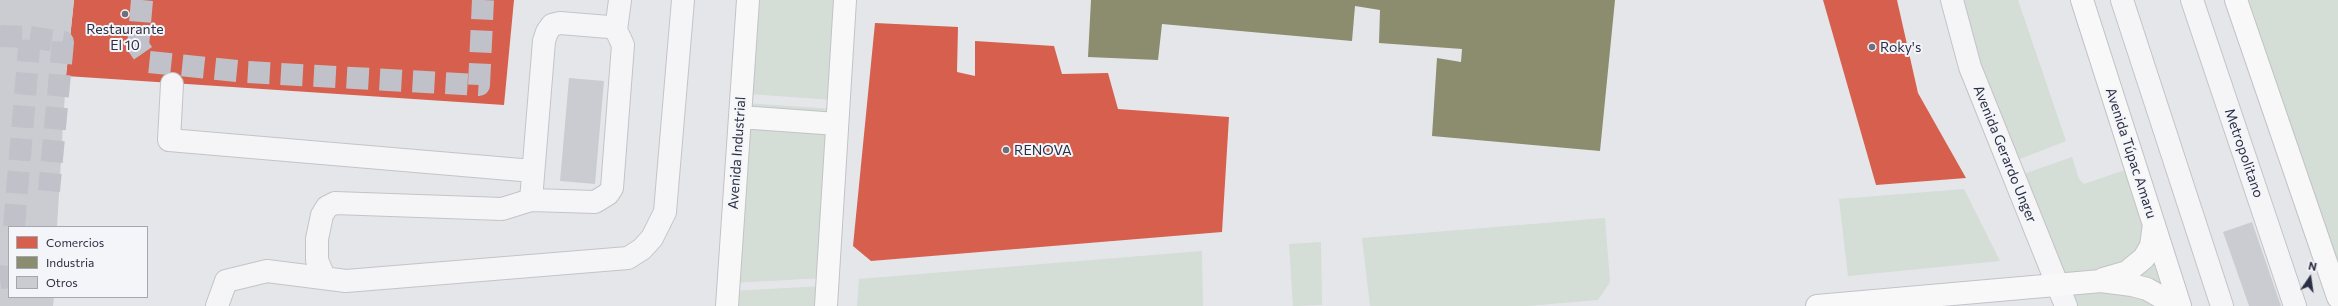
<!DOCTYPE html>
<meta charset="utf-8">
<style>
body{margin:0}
#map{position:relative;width:2338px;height:306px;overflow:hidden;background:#e5e6ea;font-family:Commissioner,sans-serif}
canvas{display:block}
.legend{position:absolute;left:8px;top:226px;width:140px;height:72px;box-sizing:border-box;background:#f4f5f9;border:1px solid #a4a6b1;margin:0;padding:5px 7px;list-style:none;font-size:12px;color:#2b2f44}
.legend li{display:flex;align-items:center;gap:8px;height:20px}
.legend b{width:20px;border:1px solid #a4a6b1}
.north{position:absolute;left:2290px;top:258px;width:40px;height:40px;-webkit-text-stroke:3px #f4f5f9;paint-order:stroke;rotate:13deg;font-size:11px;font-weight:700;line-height:16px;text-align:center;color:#2b2f44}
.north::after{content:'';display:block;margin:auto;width:14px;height:18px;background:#2b2f44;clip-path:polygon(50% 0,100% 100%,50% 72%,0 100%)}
</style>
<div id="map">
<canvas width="2338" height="306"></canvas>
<ul class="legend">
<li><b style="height:11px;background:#d6604d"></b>Comercios</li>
<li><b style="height:11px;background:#8c8c6e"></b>Industria</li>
<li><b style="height:11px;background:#cbccd1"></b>Otros</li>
</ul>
<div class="north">N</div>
</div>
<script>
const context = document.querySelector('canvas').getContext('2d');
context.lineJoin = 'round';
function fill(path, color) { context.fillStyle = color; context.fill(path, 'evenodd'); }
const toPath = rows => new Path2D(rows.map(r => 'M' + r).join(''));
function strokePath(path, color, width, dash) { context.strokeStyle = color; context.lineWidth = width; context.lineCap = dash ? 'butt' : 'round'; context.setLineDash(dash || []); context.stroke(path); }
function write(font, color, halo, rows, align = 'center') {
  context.font = font + ' Commissioner,sans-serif'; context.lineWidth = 4; context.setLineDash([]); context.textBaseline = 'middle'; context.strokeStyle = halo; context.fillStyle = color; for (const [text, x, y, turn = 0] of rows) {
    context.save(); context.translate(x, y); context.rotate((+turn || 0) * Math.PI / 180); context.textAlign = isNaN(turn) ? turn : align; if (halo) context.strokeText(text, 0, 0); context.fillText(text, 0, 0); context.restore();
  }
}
fill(toPath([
 [755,0,839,0,833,100,749,94],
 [1957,0,2018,0,2066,141,2012,162],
 [2242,0,2338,0,2338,281],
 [745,103,834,109,824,278,732,283],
 [2072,157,2079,179,2084,184,2131,168,2148,232,2128,266,2059,280,2018,176],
 [1964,189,2000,261,1848,276,1839,199],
 [1605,218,1610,282,1598,300,1527,306,1370,306,1362,238],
 [1321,242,1322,305,1293,306,1289,244],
 [2155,246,2173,297,2124,278],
 [1202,251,1203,306,857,306,859,279],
 [824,286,823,306,731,306,732,291],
 [2114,287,2166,306,2071,306,2065,291]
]), '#d4ddd6');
fill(toPath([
 [74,0,514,0,504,105,66,76],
 [1823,0,1897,0,1918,93,1966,178,1876,185],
 [875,23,958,27,957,72,975,76,975,41,1054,46,1062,74,1108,73,1118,109,1229,117,1222,232,871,261,853,246]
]), '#d6604d');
fill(toPath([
 [1091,0,1615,0,1600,151,1432,136,1437,58,1461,62,1462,49,1379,43,1380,10,1355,6,1352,41,1162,24,1158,60,1088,57]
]), '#8c8c6e');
fill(toPath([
 [0,0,74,0,66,76,57,227,9,227,9,297,54,297,53,306,0,306],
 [569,78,604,81,595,184,560,181],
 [2252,222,2281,306,2249,306,2223,232]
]), '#cbccd1');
strokePath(toPath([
 [142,0,138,46,149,62,246,72,479,85,483,0],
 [0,36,30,37,14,227],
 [30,37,63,42,49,191],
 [0,278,8,277,9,266]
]), '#c0c1c9', 22, [22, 11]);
const minor = toPath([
 [1952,0,1970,67,2066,306],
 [2122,0,2222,306],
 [2192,0,2295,306],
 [616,30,620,0],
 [172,84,169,140,533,171],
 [324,277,317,260,317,239,322,215,327,207,335,203,502,209,531,200,595,202,608,194,612,188,623,45,616,30,609,27,560,23,552,25,547,32,544,41,531,200],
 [217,306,226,281,267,271,346,281,628,258,642,249,652,238,665,212,683,0]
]);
const major = toPath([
 [2082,0,2180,306],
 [2236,0,2338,297],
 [740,117,837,124],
 [2103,279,2127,272,2144,258,2151,246,2154,224],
 [727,306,748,0],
 [826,306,845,0],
 [1817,306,2101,281,2132,285,2147,289,2177,306]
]);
strokePath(minor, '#c3c4c8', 24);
strokePath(major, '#c2c3c8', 24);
strokePath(minor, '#f5f5f7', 22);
strokePath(major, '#f8f8f8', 22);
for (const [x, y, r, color] of [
 [125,14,4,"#6c6f7e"],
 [1872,47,4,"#6c6f7e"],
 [1006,150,4,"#6c6f7e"]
]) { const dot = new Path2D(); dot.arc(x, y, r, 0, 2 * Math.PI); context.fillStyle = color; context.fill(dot); strokePath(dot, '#f4f5f9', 1.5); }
write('14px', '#2b2f44', '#f4f5f9', [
 ["Restaurante",125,29,"center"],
 ["El 10",125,45,"center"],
 ["Roky's",1880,47],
 ["RENOVA",1014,150]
], 'left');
write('14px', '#2b2f44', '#f4f5f9', [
 ["Avenida Industrial",737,153,-86],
 ["Avenida Túpac Amaru",2131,153,72],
 ["Metropolitano",2244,153,71],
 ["Avenida Gerardo Unger",2005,154,68]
]);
</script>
